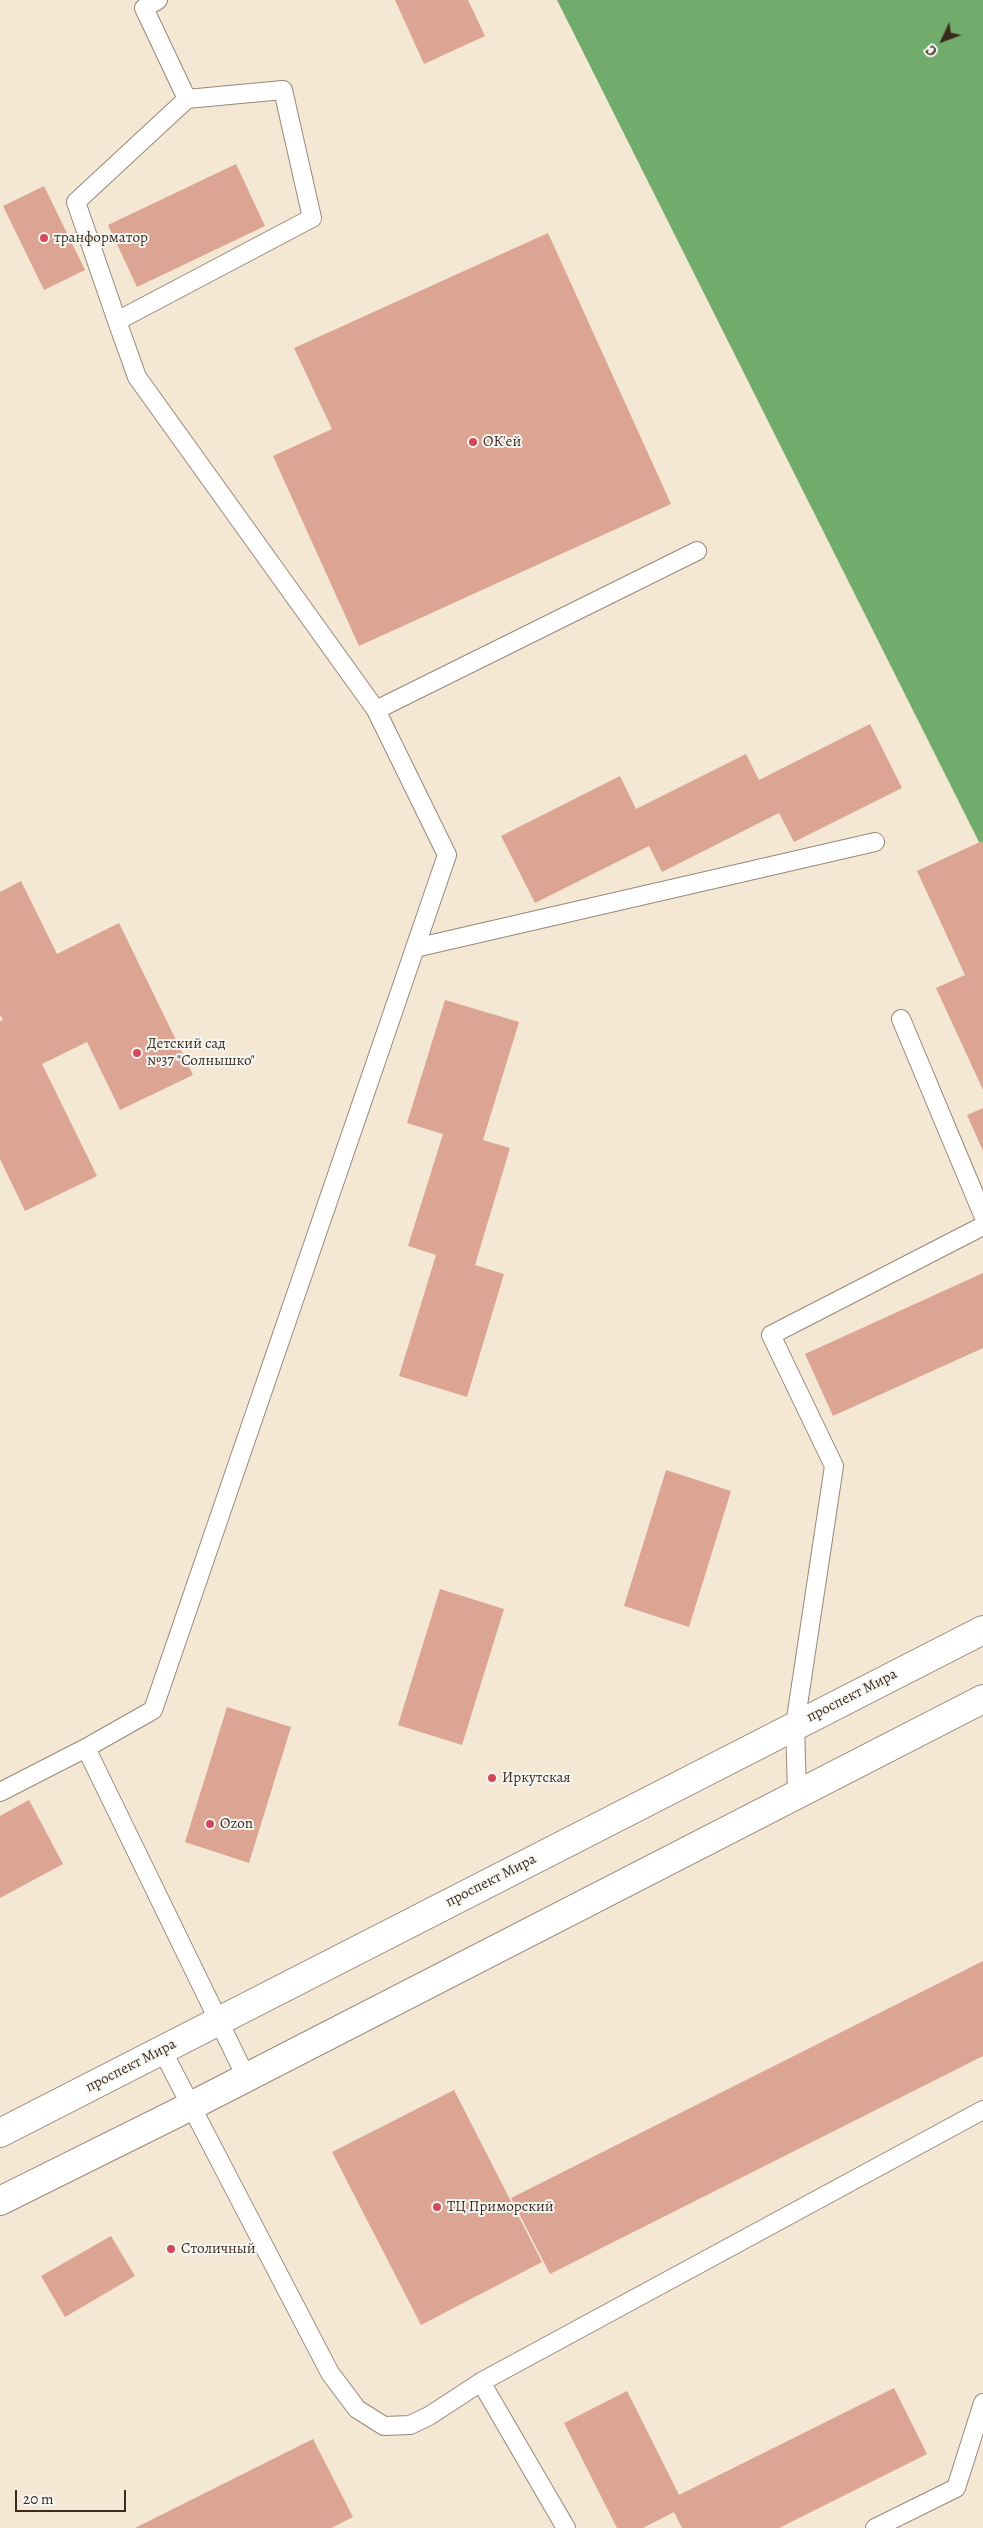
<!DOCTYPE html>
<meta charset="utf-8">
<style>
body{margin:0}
#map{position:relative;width:983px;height:2528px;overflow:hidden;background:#f4e7d4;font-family:Alegreya,serif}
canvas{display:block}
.north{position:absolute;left:918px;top:15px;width:50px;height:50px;-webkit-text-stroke:4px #f6f6f2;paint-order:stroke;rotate:227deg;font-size:14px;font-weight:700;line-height:20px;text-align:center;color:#3b2a1e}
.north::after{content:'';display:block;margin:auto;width:18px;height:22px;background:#3b2a1e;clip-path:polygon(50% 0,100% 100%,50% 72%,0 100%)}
.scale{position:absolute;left:15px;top:2490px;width:111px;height:22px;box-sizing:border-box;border:2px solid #3b2a1e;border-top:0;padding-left:6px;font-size:15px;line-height:18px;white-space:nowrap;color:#3b2a1e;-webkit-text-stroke:4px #f6f6f2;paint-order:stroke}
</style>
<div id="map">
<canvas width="983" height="2528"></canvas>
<div class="north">С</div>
<div class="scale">20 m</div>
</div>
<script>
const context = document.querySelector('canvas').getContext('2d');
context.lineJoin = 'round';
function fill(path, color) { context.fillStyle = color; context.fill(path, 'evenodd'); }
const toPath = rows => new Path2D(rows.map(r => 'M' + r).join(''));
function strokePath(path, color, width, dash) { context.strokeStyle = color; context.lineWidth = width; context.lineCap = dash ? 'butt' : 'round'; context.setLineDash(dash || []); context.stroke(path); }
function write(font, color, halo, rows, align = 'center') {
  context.font = font + ' Alegreya,serif'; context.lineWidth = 4; context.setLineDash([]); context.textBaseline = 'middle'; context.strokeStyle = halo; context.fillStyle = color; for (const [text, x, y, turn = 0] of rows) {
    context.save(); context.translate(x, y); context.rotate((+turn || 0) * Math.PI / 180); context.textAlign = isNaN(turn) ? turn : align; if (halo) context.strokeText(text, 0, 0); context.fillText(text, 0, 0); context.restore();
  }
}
fill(toPath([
 [557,0,983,0,983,850]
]), '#71ac6c');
fill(toPath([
 [395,0,468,0,485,36,424,64],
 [236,164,265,226,137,287,108,225],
 [44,186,85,270,44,290,3,206],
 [548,233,671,504,359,646,273,456,332,429,294,348],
 [870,724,902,788,794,842,779,813,662,872,649,846,535,903,501,836,620,776,636,809,746,754,759,780],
 [982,841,983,844,983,1090,936,988,965,975,917,871],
 [21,881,57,954,119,923,193,1075,120,1110,87,1042,42,1064,97,1176,25,1211,0,1159,0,1021,3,1020,0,1015,0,892],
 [445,1000,519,1022,483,1140,510,1148,475,1265,504,1274,467,1397,399,1376,436,1255,408,1246,443,1134,407,1123],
 [983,1108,983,1151,967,1115],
 [983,1273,983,1348,833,1416,805,1354],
 [666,1470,731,1491,689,1627,624,1606],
 [440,1589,504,1609,462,1745,398,1725],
 [227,1707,291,1727,249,1863,185,1842],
 [29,1800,63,1864,0,1898,0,1816],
 [983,1961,983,2056,550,2274,511,2198],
 [454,2090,542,2262,421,2325,332,2152],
 [111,2236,135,2276,65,2317,41,2276],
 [894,2388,927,2454,779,2528,682,2528,674,2512,643,2528,617,2528,564,2423,627,2391,679,2495],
 [313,2439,353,2517,331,2528,135,2528]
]), '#dca593');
const lane = toPath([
 [158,0,144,8,187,99],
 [117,321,312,218,283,90,187,99,76,202,117,321,137,377,376,710],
 [415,948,875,842],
 [901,1019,983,1215],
 [0,1792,86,1748],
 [797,1793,795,1725,834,1466,771,1335,983,1226],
 [162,2050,330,2373,357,2409,384,2426,410,2425,429,2416,481,2382,983,2110],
 [246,2077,86,1748,153,1710,447,855,376,710,697,551],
 [481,2382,566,2528],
 [875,2528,956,2488,983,2403]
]);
const secondary = toPath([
 [0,2133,983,1630],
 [0,2201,191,2106,983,1699]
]);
strokePath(lane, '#988879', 20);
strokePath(secondary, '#988879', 30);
strokePath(lane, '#fff', 18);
strokePath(secondary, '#fff', 28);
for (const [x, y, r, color] of [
 [44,238,5,"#d1495b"],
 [473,442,5,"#d1495b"],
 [137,1053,5,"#d1495b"],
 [492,1778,5,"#d1495b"],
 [210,1824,5,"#d1495b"],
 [437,2207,5,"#d1495b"],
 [171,2249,5,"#d1495b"]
]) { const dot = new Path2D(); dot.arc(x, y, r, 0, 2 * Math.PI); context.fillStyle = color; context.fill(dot); strokePath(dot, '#f6f6f2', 2); }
write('15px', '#3b2a1e', '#f6f6f2', [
 ["транформатор",54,238],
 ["ОК'ей",483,442],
 ["Детский сад",147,1044],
 ["№37 \"Солнышко\"",147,1061],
 ["Иркутская",502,1778],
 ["Ozon",220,1824],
 ["ТЦ Приморский",447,2207],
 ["Столичный",181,2249]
], 'left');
write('15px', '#3b2a1e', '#f6f6f2', [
 ["проспект Мира",852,1696,-27],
 ["проспект Мира",491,1881,-27],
 ["проспект Мира",131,2066,-27]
]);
</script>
